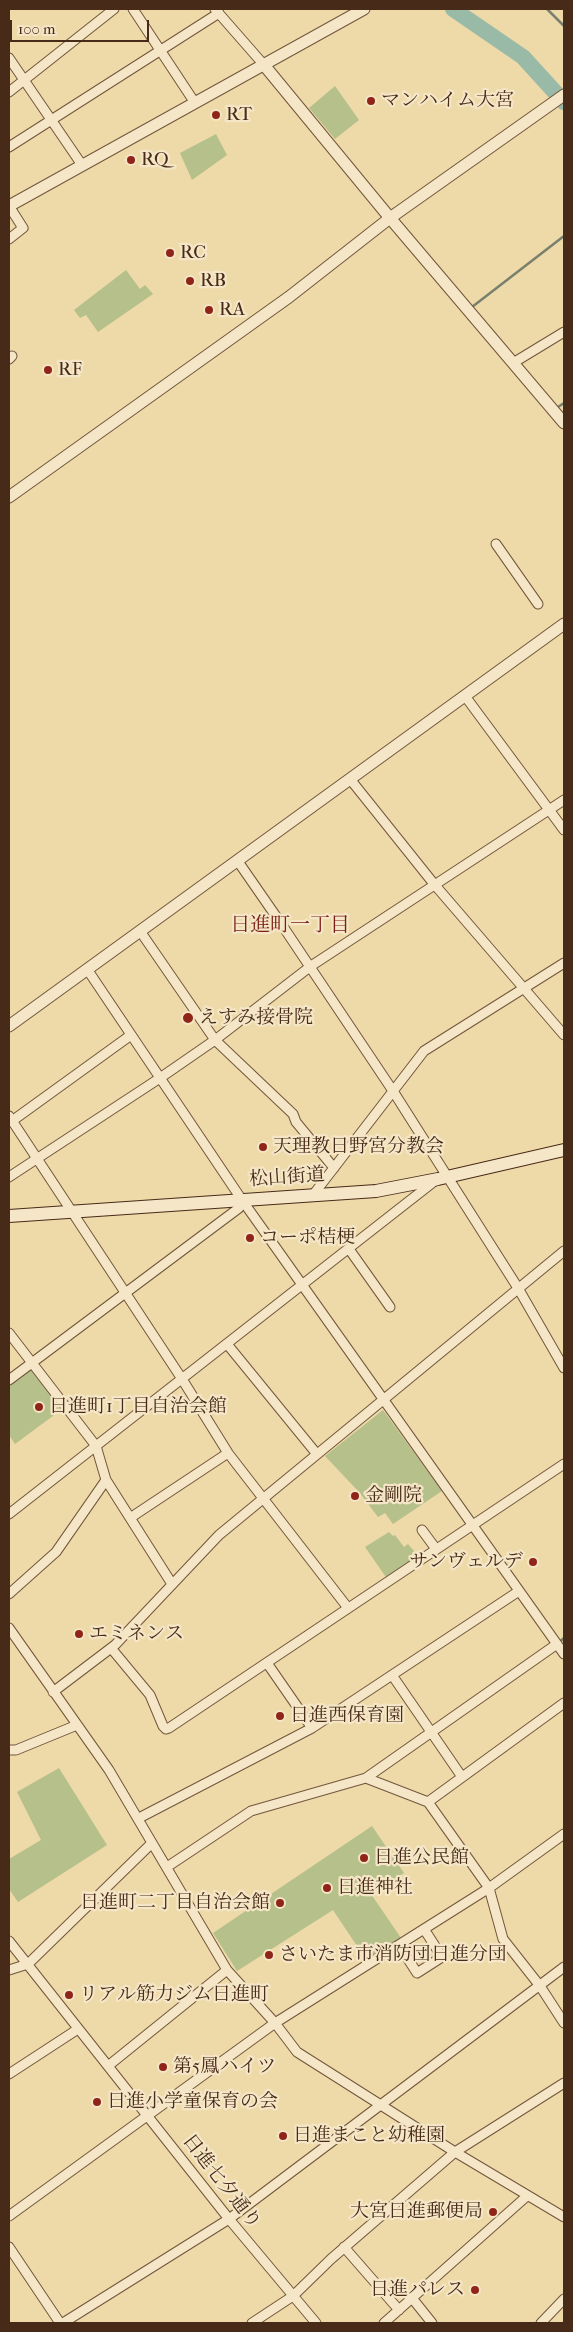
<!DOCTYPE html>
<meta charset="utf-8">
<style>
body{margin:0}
#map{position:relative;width:573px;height:2332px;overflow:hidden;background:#eed9a8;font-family:"IM FELL French Canon",serif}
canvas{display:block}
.frame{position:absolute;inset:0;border:10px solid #482a18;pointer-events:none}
.scale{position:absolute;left:10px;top:20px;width:139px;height:22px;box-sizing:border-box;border:2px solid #482a18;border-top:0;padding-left:6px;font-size:15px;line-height:18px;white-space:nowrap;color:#482a18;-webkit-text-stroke:4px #f4e6c6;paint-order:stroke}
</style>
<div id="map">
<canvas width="573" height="2332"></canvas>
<div class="frame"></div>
<div class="scale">100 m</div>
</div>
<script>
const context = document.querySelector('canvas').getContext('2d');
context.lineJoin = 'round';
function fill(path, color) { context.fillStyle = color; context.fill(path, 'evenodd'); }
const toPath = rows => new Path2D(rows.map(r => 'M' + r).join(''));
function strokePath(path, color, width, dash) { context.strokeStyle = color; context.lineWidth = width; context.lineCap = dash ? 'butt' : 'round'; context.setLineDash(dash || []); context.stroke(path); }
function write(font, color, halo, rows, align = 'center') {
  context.font = font + ' "IM FELL French Canon","Noto Serif JP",serif'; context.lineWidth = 4.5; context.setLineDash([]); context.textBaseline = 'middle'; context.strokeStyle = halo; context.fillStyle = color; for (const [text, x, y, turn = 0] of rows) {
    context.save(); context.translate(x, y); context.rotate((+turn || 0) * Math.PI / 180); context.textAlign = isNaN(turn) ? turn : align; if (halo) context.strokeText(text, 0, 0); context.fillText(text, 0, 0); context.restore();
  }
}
fill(toPath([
 [335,86,359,120,335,139,309,108],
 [216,134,227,155,192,180,180,153],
 [126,270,140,289,145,285,153,294,98,332,86,315,80,318,74,310],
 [32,1364,65,1407,15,1444,9,1435,9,1381],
 [383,1410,442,1491,393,1524,385,1513,378,1517,359,1492,325,1456],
 [389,1532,393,1536,395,1535,404,1547,408,1544,420,1558,388,1580,365,1547],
 [59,1768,107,1845,18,1902,9,1889,9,1859,41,1840,17,1792],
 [372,1826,404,1873,371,1894,401,1938,367,1961,333,1910,237,1971,213,1933]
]), '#b5c08a');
strokePath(toPath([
 [547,9,564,26],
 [472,307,564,236],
 [558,407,564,403],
 [558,1643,564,1638]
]), '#79806e', 2.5);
strokePath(toPath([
 [453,9,523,57,564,102]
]), '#99baa7', 16);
const minor = toPath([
 [133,9,195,103],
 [215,9,264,65],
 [9,58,82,165],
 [9,92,114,9],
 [9,147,219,13],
 [9,206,23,228,9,239],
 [9,359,12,356],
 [513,363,564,332],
 [496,544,538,604],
 [465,696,564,830],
 [350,779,434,884,564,1035],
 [237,860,282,925],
 [284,928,393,1091,518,1288,564,1368],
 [140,931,215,1040,293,1114,296,1122,334,1168],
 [87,969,242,1200,564,1654],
 [9,1116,182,1379,228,1453,348,1608],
 [12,1121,131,1035],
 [9,1177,160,1078,215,1040,311,966,564,800],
 [313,1195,424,1051,564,963],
 [349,1249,390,1307],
 [9,1333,96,1446,106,1480,172,1584],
 [227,1344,316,1453],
 [9,1380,239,1208,242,1200],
 [9,1514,436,1180],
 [130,1518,228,1453],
 [422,1530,436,1549],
 [9,1594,56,1552,106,1480],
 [9,1628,109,1770,227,1970,275,2023,297,2052,455,2152,564,2217],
 [111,1648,150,1695,163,1726,166,1729,169,1728,564,1464],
 [267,1663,312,1728],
 [392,1675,462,1777],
 [53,1692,115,1645,219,1535,564,1251],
 [9,1750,16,1750,77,1725],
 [366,1778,428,1802,489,1888,503,1939,540,1986,564,2023],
 [428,1802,564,1703],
 [139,1818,312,1728,519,1591],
 [167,1867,251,1811,366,1778,557,1644],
 [9,1941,229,2219,316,2323],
 [399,1945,417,1973,442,1957,424,1929],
 [9,1970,28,1964,152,1843],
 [108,2066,227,1970],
 [9,2074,78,2029],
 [9,2216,275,2023,489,1888,564,1834],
 [9,2247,60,2323],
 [344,2247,399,2310],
 [412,2298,432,2323],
 [63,2323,229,2219,564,1967],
 [252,2323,293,2296,331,2259,455,2152,564,2083],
 [384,2323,527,2196],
 [541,2323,564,2299]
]);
const tertiary = toPath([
 [264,65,390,218,564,423],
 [9,206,364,9],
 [9,497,289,297,390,218,564,95],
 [9,1026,564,624]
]);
const secondary = toPath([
 [9,1216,376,1191,438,1179,564,1150]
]);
strokePath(minor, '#72563c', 11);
strokePath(tertiary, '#72563c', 13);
strokePath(secondary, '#482a18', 14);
strokePath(minor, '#f4e6c6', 9);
strokePath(tertiary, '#f4e6c6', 11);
strokePath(secondary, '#f4e6c6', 12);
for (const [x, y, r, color] of [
 [371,101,5,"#8f2418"],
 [216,115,5,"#8f2418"],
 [131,160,5,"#8f2418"],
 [170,253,5,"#8f2418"],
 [190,281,5,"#8f2418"],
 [209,310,5,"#8f2418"],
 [48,370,5,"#8f2418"],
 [188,1018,6,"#8f2418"],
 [263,1147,5,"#8f2418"],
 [250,1238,5,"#8f2418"],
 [39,1407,5,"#8f2418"],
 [355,1496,5,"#8f2418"],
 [533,1562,5,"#8f2418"],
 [79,1634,5,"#8f2418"],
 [280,1716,5,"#8f2418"],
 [364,1858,5,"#8f2418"],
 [327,1888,5,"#8f2418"],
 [280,1903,5,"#8f2418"],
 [269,1955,5,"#8f2418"],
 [69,1995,5,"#8f2418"],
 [163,2067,5,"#8f2418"],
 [97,2102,5,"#8f2418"],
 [283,2136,5,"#8f2418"],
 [493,2212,5,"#8f2418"],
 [475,2290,5,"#8f2418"]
]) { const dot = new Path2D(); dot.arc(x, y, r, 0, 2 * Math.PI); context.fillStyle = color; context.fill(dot); strokePath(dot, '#f4e6c6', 2); }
write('19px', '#482a18', '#f4e6c6', [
 ["マンハイム大宮",381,101],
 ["RT",226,115],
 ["RQ",141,160],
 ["RC",180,253],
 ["RB",200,281],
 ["RA",219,310],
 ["RF",58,370],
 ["えすみ接骨院",199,1018],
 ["天理教日野宮分教会",273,1147],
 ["コーポ桔梗",260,1238],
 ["日進町1丁目自治会館",49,1407],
 ["金剛院",365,1496],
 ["サンヴェルデ",523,1562,"right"],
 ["エミネンス",89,1634],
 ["日進西保育園",290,1716],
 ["日進公民館",374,1858],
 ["日進神社",337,1888],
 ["日進町二丁目自治会館",270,1903,"right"],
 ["さいたま市消防団日進分団",279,1955],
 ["リアル筋力ジム日進町",79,1995],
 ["第5鳳ハイツ",173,2067],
 ["日進小学童保育の会",107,2102],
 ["日進まこと幼稚園",293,2136],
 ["大宮日進郵便局",483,2212,"right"],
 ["日進パレス",465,2290,"right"]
], 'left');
write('19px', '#482a18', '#f4e6c6', [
 ["松山街道",287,1178,-4],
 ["日進七夕通り",221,2182,52]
]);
write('20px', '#7a1f14', '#f4e6c6', [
 ["日進町一丁目",290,926]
]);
</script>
